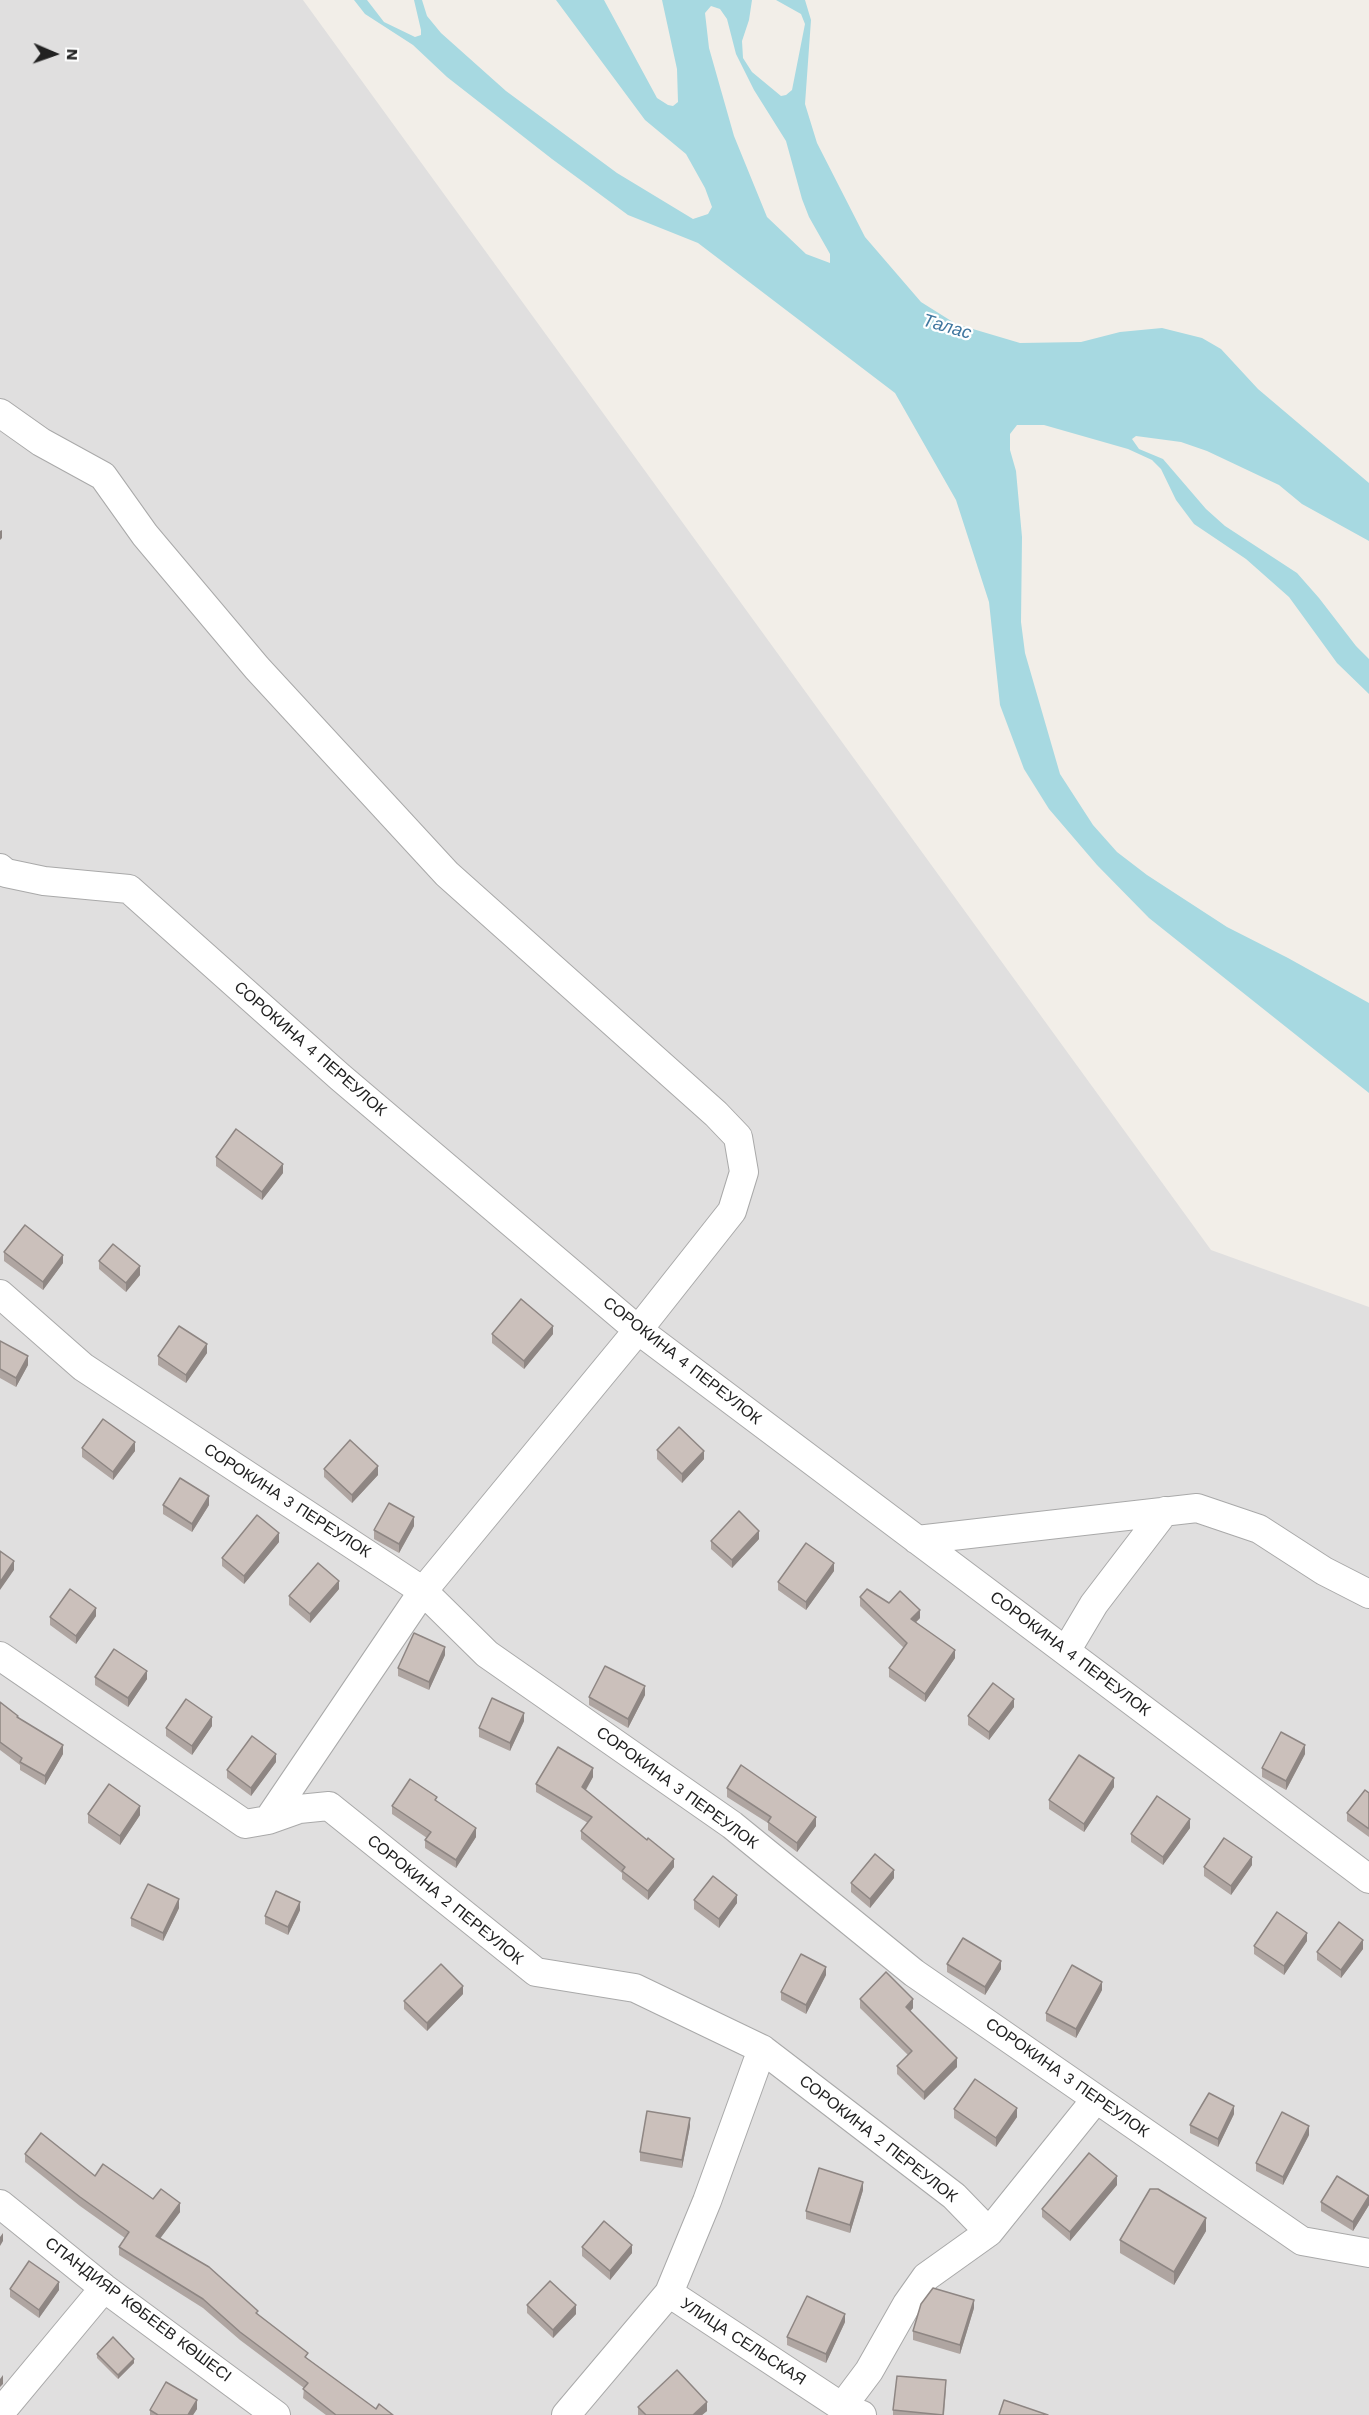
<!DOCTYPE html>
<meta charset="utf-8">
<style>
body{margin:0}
#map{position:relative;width:1369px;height:2415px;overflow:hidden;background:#f2eee8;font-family:"Work Sans",sans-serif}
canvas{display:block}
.north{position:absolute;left:24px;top:24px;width:60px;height:60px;-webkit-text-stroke:4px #fff;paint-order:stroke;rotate:92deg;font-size:16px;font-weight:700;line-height:24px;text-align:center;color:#222}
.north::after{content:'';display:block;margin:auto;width:21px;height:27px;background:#222;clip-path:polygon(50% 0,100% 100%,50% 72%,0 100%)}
</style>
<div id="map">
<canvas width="1369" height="2415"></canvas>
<div class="north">N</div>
</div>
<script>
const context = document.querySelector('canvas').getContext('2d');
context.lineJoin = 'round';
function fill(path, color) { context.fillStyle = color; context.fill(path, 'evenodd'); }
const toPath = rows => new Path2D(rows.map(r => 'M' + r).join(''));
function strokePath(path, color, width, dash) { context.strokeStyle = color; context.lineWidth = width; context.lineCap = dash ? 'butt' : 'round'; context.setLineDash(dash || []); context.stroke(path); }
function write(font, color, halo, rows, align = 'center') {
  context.font = font + ' "Work Sans",sans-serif'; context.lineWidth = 4.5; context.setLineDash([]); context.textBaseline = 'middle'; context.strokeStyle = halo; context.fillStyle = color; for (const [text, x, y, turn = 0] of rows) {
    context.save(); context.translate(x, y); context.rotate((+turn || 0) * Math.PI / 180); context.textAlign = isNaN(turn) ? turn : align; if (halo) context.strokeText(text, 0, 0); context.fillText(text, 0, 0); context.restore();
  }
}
fill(toPath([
 [0,0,303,0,1211,1250,1369,1307,1369,2415,0,2415]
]), '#e0dfdf');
fill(toPath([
 [354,0,367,0,384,22,415,37,421,35,421,30,414,0,422,0,427,16,441,33,506,91,617,173,693,219,708,214,712,207,705,188,686,154,645,120,556,0,604,0,657,98,668,105,673,106,678,102,677,69,662,0,752,0,749,20,742,41,743,58,752,72,781,96,786,95,792,90,805,24,801,14,776,0,805,0,811,20,805,104,817,143,865,237,921,302,956,324,1020,343,1081,342,1120,332,1162,328,1202,338,1221,349,1258,389,1369,483,1369,541,1302,504,1279,485,1207,451,1181,442,1136,436,1132,439,1139,449,1163,459,1206,509,1225,526,1297,573,1319,598,1356,646,1369,659,1369,694,1337,663,1289,597,1246,559,1194,524,1176,500,1161,469,1152,460,1128,449,1044,425,1017,425,1010,434,1010,450,1016,471,1022,537,1021,622,1025,653,1060,774,1093,825,1117,852,1147,875,1227,927,1288,958,1369,1003,1369,1093,1149,918,1097,865,1049,809,1024,769,1000,705,989,602,956,500,895,393,698,243,628,215,552,159,447,77,413,45,365,14],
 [711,6,720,9,727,19,736,54,754,90,786,141,802,199,809,217,830,254,830,263,806,254,767,217,734,136,709,48,705,13]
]), '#a7d9e1');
const street = toPath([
 [0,413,41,442,103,476,145,535,257,668,447,874,716,1114,738,1137,744,1172,732,1211,638,1330,423,1591,268,1820],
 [0,868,6,873,44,881,129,889,340,1077,638,1330,1369,1879],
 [0,1294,83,1367,423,1591,487,1654,732,1825,914,1973,1302,2241,1369,2253],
 [917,1540,1197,1508,1259,1529,1324,1571,1369,1594],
 [1066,1651,1094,1604,1165,1511],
 [0,1656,245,1824,268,1820,299,1809,329,1806,536,1972,635,1988,762,2049,954,2196,989,2232,1096,2099],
 [0,2204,104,2288,276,2415],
 [669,2293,707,2201,762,2049],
 [842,2407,869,2371,907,2304,926,2277,989,2232],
 [0,2413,104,2288],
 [566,2415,669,2293,842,2407,862,2415]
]);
strokePath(street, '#a9a9a9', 30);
strokePath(street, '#fff', 28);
fill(toPath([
 [216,1157,283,1173,262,1200,216,1166],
 [4,1252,63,1263,43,1290,4,1261],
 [99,1261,140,1275,126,1292,99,1269],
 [492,1334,553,1334,524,1369,492,1343],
 [0,1341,28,1365,16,1387,0,1378],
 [207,1353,186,1383,158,1365,158,1356],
 [82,1448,135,1451,113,1480,82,1457],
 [657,1450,704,1459,682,1483,657,1459],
 [324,1469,378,1475,352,1503,324,1477],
 [163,1505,209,1505,192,1532,163,1514],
 [414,1526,399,1553,374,1539,374,1530],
 [759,1539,732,1568,711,1549,711,1541],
 [279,1542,244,1584,222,1566,222,1558],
 [834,1571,806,1610,778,1590,778,1582],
 [339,1589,310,1623,289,1605,289,1596],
 [860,1597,889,1603,920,1618,916,1622,955,1658,925,1702,889,1677,889,1668,904,1648,860,1606],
 [96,1616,76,1644,50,1625,50,1617],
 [445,1655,429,1690,398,1676,398,1668],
 [95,1677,147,1679,128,1707,95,1685],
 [645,1695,628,1728,589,1705,589,1697],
 [0,1702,63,1754,45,1785,20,1770,20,1765,0,1750],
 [1014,1707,989,1740,968,1725,968,1716],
 [524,1721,510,1751,479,1737,479,1728],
 [212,1726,192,1755,166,1736,166,1728],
 [1305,1754,1286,1790,1262,1777,1262,1768],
 [276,1762,251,1796,227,1778,227,1770],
 [593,1777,586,1790,674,1867,648,1900,622,1879,622,1873,581,1839,581,1831,588,1823,536,1792,536,1784],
 [1114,1787,1084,1832,1049,1809,1049,1800],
 [727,1788,816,1826,797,1852,768,1830,768,1823,727,1797],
 [1369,1793,1369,1837,1347,1821,1347,1813],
 [437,1802,476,1837,456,1868,425,1848,425,1840,427,1838,392,1814,392,1806],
 [88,1814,140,1815,120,1845,88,1823],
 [1190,1828,1163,1865,1131,1842,1131,1834],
 [1252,1865,1231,1895,1204,1876,1204,1867],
 [894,1878,870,1908,851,1892,851,1883],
 [694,1900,737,1903,719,1928,694,1909],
 [179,1908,163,1941,131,1926,131,1918],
 [300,1910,288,1935,265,1924,265,1916],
 [1307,1941,1284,1975,1254,1954,1254,1946],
 [1363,1949,1341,1978,1317,1960,1317,1952],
 [947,1964,1001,1969,985,1995,947,1972],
 [826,1975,806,2014,781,2000,781,1992],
 [1102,1990,1076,2038,1046,2021,1046,2013],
 [463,1994,427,2031,404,2009,404,2001],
 [860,1999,913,2008,910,2011,957,2067,924,2100,897,2074,897,2066,908,2055,860,2008],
 [954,2109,1017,2117,996,2147,954,2118],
 [1234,2114,1218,2147,1190,2133,1190,2125],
 [690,2126,682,2168,640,2161,640,2152],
 [1309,2135,1283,2185,1256,2171,1256,2163],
 [25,2154,95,2176,153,2199,180,2212,160,2238,258,2314,308,2359,376,2409,393,2415,326,2415,303,2398,304,2388,240,2340,203,2308,119,2255,119,2247,125,2238,80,2206,25,2162],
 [1117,2185,1070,2241,1042,2217,1042,2209],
 [863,2190,850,2233,806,2219,806,2211],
 [1369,2196,1369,2205,1353,2231,1321,2211,1321,2202],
 [1206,2231,1174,2285,1120,2253,1120,2240],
 [582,2247,632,2253,610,2280,582,2256],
 [10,2289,59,2290,39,2318,10,2297],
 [527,2305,576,2314,553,2338,527,2313],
 [974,2308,960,2354,913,2340,913,2331],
 [845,2322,826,2363,787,2345,787,2337],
 [97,2354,134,2363,118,2379,97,2358],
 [946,2389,944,2415,893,2415,893,2410],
 [638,2407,707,2411,702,2415,638,2415],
 [197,2409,193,2415,150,2415,150,2410]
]), '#afa5a1');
fill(toPath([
 [2,530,2,538,0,540,0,531],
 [283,1164,283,1173,262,1200,262,1192],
 [63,1255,63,1263,43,1290,43,1282],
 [140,1266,140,1275,126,1292,126,1283],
 [553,1326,553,1334,524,1369,524,1361],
 [207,1344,207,1353,186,1383,186,1375],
 [28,1356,28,1365,16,1387,16,1378],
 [135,1442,135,1451,113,1480,113,1472],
 [704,1451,704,1459,682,1483,682,1474],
 [378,1466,378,1475,352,1503,352,1495],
 [209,1496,209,1505,192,1532,192,1524],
 [414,1517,414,1526,399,1553,399,1544],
 [759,1531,759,1539,732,1568,732,1560],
 [279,1533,279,1542,244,1584,244,1576],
 [14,1561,14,1570,0,1590,0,1582],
 [834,1563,834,1571,806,1610,806,1602],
 [339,1581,339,1589,310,1623,310,1614],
 [96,1608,96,1616,76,1644,76,1636],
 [920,1610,920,1618,911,1627,911,1619],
 [445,1647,445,1655,429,1690,429,1682],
 [955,1650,955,1658,925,1702,925,1694],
 [147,1671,147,1679,128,1707,128,1698],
 [645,1686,645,1695,628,1728,628,1719],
 [1014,1699,1014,1707,989,1740,989,1732],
 [524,1713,524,1721,510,1751,510,1743],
 [212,1717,212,1726,192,1755,192,1746],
 [63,1745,63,1754,45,1785,45,1776],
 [1305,1745,1305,1754,1286,1790,1286,1781],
 [276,1754,276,1762,251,1796,251,1788],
 [593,1768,593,1777,582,1796,582,1787],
 [1114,1778,1114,1787,1084,1832,1084,1824],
 [140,1806,140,1815,120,1845,120,1836],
 [816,1817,816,1826,797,1852,797,1843],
 [1190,1819,1190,1828,1163,1865,1163,1857],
 [476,1828,476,1837,456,1868,456,1860],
 [1252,1857,1252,1865,1231,1895,1231,1886],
 [674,1859,674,1867,648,1900,648,1891],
 [894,1870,894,1878,870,1908,870,1899],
 [737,1895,737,1903,719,1928,719,1919],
 [179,1899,179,1908,163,1941,163,1933],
 [300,1902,300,1910,288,1935,288,1927],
 [1307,1933,1307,1941,1284,1975,1284,1966],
 [1363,1940,1363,1949,1341,1978,1341,1970],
 [1001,1961,1001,1969,985,1995,985,1987],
 [826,1967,826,1975,806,2014,806,2005],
 [1102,1982,1102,1990,1076,2038,1076,2029],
 [463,1986,463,1994,427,2031,427,2023],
 [913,1999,913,2008,906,2016,906,2007],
 [957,2058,957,2067,924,2100,924,2092],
 [1234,2106,1234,2114,1218,2147,1218,2139],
 [1017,2108,1017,2117,996,2147,996,2138],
 [690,2118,690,2126,682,2168,682,2160],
 [1309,2126,1309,2135,1283,2185,1283,2177],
 [1117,2176,1117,2185,1070,2241,1070,2232],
 [863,2182,863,2190,850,2233,850,2225],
 [1369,2196,1369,2205,1353,2231,1353,2222],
 [180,2203,180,2212,156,2244,156,2236],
 [1206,2218,1206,2231,1174,2285,1174,2272],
 [3,2233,3,2241,0,2246,0,2237],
 [632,2245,632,2253,610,2280,610,2271],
 [59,2282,59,2290,39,2318,39,2310],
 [974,2300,974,2308,960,2354,960,2345],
 [576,2305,576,2314,553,2338,553,2330],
 [845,2314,845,2322,826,2363,826,2354],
 [134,2359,134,2363,118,2379,118,2375],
 [3,2375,3,2384,0,2387,0,2379],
 [197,2400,197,2409,193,2415,188,2415],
 [707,2402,707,2411,702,2415,693,2415]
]), '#8e8683');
const building = toPath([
 [236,1129,283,1164,262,1192,216,1157,236,1129],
 [25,1225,63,1255,43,1282,4,1252,25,1225],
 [113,1244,140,1266,126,1283,99,1261,113,1244],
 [521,1299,553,1326,524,1361,492,1334,521,1299],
 [179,1326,207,1344,186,1375,158,1356,179,1326],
 [0,1341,28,1356,16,1378,0,1369,0,1341],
 [103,1419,135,1442,113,1472,82,1448,103,1419],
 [679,1427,704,1451,682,1474,657,1450,679,1427],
 [350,1440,378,1466,352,1495,324,1469,350,1440],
 [180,1478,209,1496,192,1524,163,1505,180,1478],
 [389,1503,414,1517,399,1544,374,1530,389,1503],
 [739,1511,759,1531,732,1560,711,1541,739,1511],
 [257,1515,279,1533,244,1576,222,1558,257,1515],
 [806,1543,834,1563,806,1602,778,1582,806,1543],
 [0,1551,14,1561,0,1582,0,1551],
 [318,1563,339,1581,310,1614,289,1596,318,1563],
 [70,1589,96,1608,76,1636,50,1617,70,1589],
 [867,1589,889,1603,900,1591,920,1610,911,1619,955,1650,925,1694,889,1668,907,1643,860,1597,867,1589],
 [414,1633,445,1647,429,1682,398,1668,414,1633],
 [114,1649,147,1671,128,1698,95,1677,114,1649],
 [605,1666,645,1686,628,1719,589,1697,605,1666],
 [993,1683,1014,1699,989,1732,968,1716,993,1683],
 [492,1698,524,1713,510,1743,479,1728,492,1698],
 [186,1699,212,1717,192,1746,166,1728,186,1699],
 [0,1702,18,1716,17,1717,63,1745,45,1776,20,1762,22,1758,0,1742,0,1702],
 [1281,1732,1305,1745,1286,1781,1262,1768,1281,1732],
 [252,1736,276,1754,251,1788,227,1770,252,1736],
 [558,1747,593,1768,582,1787,647,1840,648,1838,674,1859,648,1891,622,1871,625,1867,581,1831,592,1817,536,1784,558,1747],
 [1079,1755,1114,1778,1084,1824,1049,1800,1079,1755],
 [741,1765,816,1817,797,1843,768,1822,771,1817,727,1788,741,1765],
 [410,1779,437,1797,435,1800,476,1828,456,1860,425,1840,431,1832,392,1806,410,1779],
 [109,1784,140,1806,120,1836,88,1814,109,1784],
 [1365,1790,1369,1793,1369,1829,1347,1813,1365,1790],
 [1157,1796,1190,1819,1163,1857,1131,1834,1157,1796],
 [1224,1838,1252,1857,1231,1886,1204,1867,1224,1838],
 [875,1854,894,1870,870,1899,851,1883,875,1854],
 [713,1876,737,1895,719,1919,694,1900,713,1876],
 [148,1884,179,1899,163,1933,131,1918,148,1884],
 [276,1891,300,1902,288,1927,265,1916,276,1891],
 [1277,1912,1307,1933,1284,1966,1254,1946,1277,1912],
 [1339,1922,1363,1940,1341,1970,1317,1952,1339,1922],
 [963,1938,1001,1961,985,1987,947,1964,963,1938],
 [801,1954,826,1967,806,2005,781,1992,801,1954],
 [441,1964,463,1986,427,2023,404,2001,441,1964],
 [1072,1965,1102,1982,1076,2029,1046,2013,1072,1965],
 [886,1972,913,1999,906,2007,957,2058,924,2092,897,2066,912,2051,860,1999,886,1972],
 [975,2079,1017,2108,996,2138,954,2109,975,2079],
 [1209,2093,1234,2106,1218,2139,1190,2125,1209,2093],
 [647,2111,690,2118,682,2160,640,2152,647,2111],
 [1282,2112,1309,2126,1283,2177,1256,2163,1282,2112],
 [41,2133,95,2176,103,2164,153,2199,161,2189,180,2203,156,2236,209,2267,258,2311,256,2313,308,2353,305,2357,376,2409,379,2404,393,2415,336,2415,303,2389,308,2383,240,2332,203,2299,119,2247,129,2232,80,2197,25,2154,41,2133],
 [1089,2153,1117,2176,1070,2232,1042,2209,1089,2153],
 [819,2168,863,2182,850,2225,806,2211,819,2168],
 [1337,2176,1369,2196,1353,2222,1321,2202,1337,2176],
 [1150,2189,1158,2189,1206,2218,1174,2272,1120,2240,1150,2189],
 [604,2221,632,2245,610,2271,582,2247,604,2221],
 [29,2261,59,2282,39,2310,10,2289,29,2261],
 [550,2281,576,2305,553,2330,527,2305,550,2281],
 [933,2288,974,2300,960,2345,913,2331,921,2304,933,2288],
 [807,2296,845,2314,826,2354,787,2337,807,2296],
 [113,2337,134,2359,118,2375,97,2354,113,2337],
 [677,2370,707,2402,693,2415,646,2415,638,2407,677,2370],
 [897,2376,946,2380,943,2415,893,2410,897,2376],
 [166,2382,197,2400,188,2415,158,2415,150,2410,166,2382],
 [1004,2400,1048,2415,999,2415,1004,2400]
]);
fill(building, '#cbc0bb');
strokePath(building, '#8e8683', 1.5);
write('16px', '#222', '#fff', [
 ["СОРОКИНА 4 ПЕРЕУЛОК",310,1049,41],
 ["СОРОКИНА 4 ПЕРЕУЛОК",682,1361,38],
 ["СОРОКИНА 3 ПЕРЕУЛОК",287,1501,33],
 ["СОРОКИНА 4 ПЕРЕУЛОК",1070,1654,37],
 ["СОРОКИНА 3 ПЕРЕУЛОК",677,1788,36],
 ["СОРОКИНА 2 ПЕРЕУЛОК",445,1900,39],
 ["СОРОКИНА 3 ПЕРЕУЛОК",1067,2078,35],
 ["СОРОКИНА 2 ПЕРЕУЛОК",878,2139,38],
 ["СПАНДИЯР КӨБЕЕВ КӨШЕСІ",138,2310,37],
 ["УЛИЦА СЕЛЬСКАЯ",743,2342,33]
]);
write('italic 18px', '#40779f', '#fff', [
 ["Талас",947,327,16]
]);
</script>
